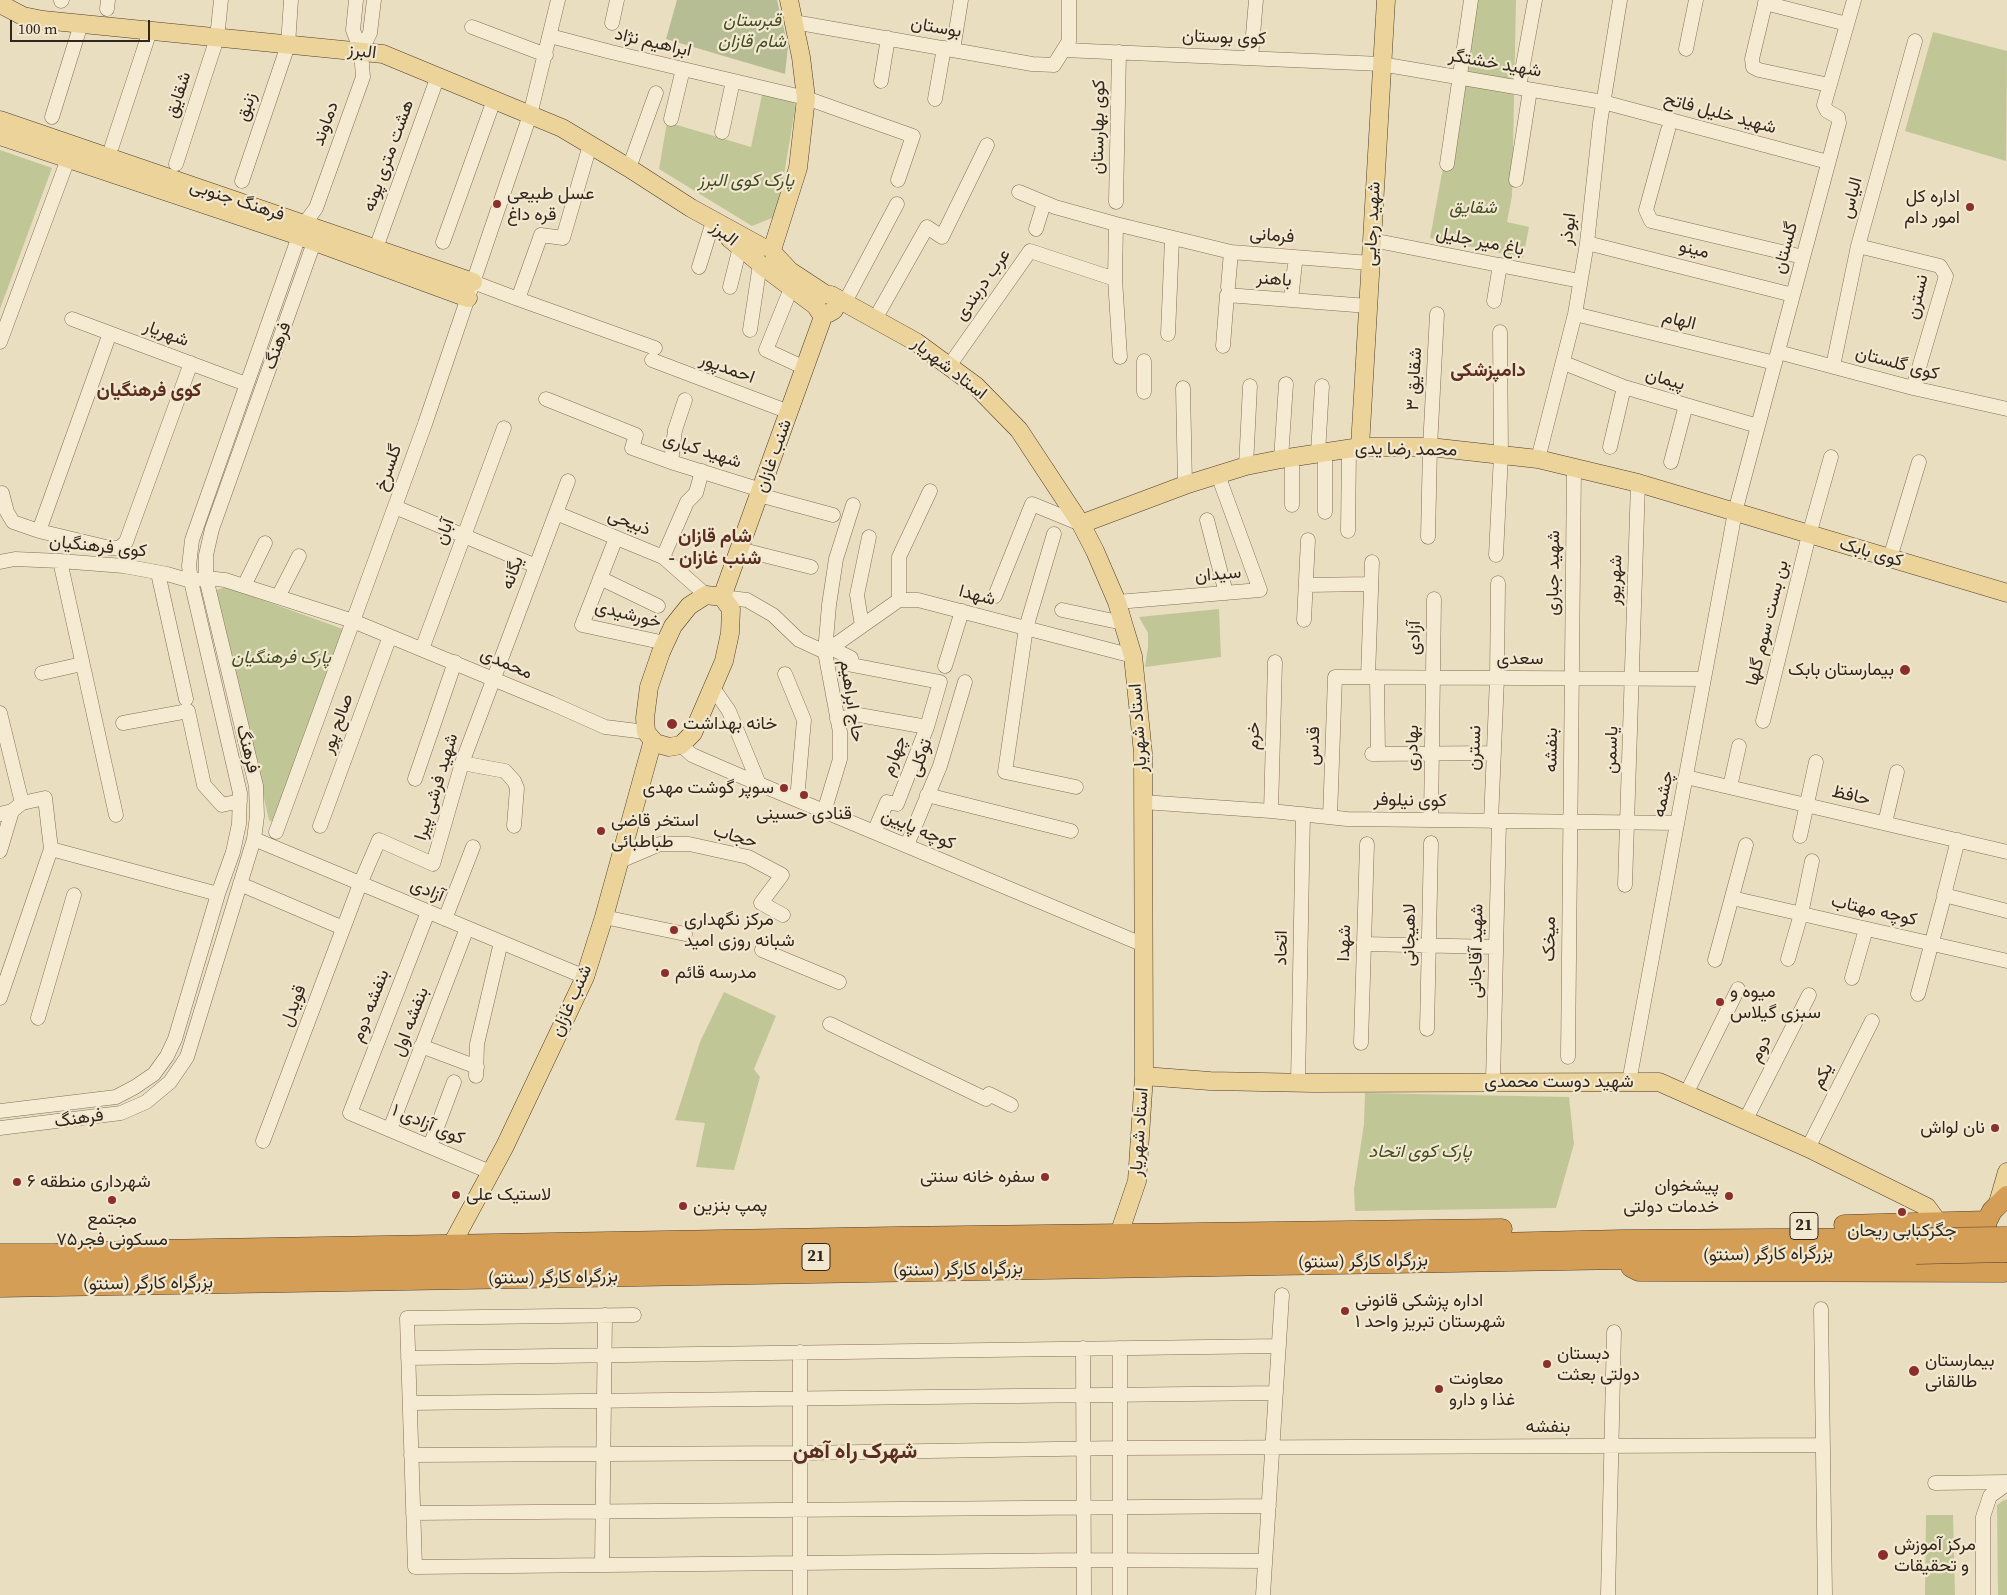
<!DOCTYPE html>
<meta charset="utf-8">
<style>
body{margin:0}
#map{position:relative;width:2007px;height:1595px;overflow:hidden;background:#eadec0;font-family:"Source Serif 4",serif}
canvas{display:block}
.scale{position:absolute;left:10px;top:20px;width:140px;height:22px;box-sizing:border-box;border:2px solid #32271d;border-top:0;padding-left:6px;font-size:15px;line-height:18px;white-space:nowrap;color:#32271d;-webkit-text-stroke:4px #f2e8cf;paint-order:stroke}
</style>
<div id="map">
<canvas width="2007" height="1595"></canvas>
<div class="scale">100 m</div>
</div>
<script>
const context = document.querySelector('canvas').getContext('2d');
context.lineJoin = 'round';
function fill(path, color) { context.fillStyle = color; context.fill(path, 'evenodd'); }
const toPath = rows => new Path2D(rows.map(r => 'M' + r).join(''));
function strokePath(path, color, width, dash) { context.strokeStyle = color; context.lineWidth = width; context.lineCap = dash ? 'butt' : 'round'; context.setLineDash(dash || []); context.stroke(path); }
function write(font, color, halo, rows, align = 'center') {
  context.font = font + ' "Source Serif 4",Vazirmatn,serif'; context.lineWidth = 4.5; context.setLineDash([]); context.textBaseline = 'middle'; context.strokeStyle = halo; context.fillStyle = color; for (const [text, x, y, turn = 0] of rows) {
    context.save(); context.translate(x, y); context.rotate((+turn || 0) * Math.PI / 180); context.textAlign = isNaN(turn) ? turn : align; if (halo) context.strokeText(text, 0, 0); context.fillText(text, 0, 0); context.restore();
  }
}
fill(toPath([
 [1474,0,1516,0,1512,196,1507,222,1529,227,1523,258,1430,238],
 [1933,32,2007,51,2006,161,1905,131],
 [763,90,794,95,795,109,777,216,752,226,659,169,667,122,751,147],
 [0,150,52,168,0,309],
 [226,587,343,629,273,822,269,820,216,590],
 [1219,609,1221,657,1145,667,1148,647,1148,633,1139,617],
 [724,992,776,1016,754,1069,760,1077,734,1170,696,1167,705,1123,675,1120,700,1042],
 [1365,1093,1569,1097,1574,1144,1556,1208,1355,1211,1354,1189,1364,1124],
 [2004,1500,2007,1500,2007,1595,1998,1595,1997,1505],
 [1926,1515,1953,1515,1955,1595,1925,1595]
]), '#c0c695');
fill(toPath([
 [677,0,777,0,788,46,785,74,666,39]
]), '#b6bc94');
const minor = toPath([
 [1766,0,1752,59,1753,67,1759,70,1829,85],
 [61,1,62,0],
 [1765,3,1847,24],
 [107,9,108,0],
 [794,22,1032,64,1054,65,1069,41,1069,0],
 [612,23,617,0],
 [472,27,546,55],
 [550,36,611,52,806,98,913,136,898,180],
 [1686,49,1696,0],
 [953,50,961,0],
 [1064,50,1381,64,1603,102,1828,162],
 [361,51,370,33,374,0],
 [1251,58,1256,0],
 [881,81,888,38],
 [1519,87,1535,0],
 [935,99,944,48],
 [52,117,81,24],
 [671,119,683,69],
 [1668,130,1646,210,1651,221,1803,257],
 [722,132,733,81],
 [112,146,150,31],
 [176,164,217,38,221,0],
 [1447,164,1471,0],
 [629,168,656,93],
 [1516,180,1530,90],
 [242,181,288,45,291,0],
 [1019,192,1055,207,1116,224,1231,252,1370,263],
 [1116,202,1119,52],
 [1116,224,1115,279,1120,357],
 [1036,229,1044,203],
 [1372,240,1580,281],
 [443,242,494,100],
 [1587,243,1793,295],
 [1858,246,1940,266,1946,276,1913,388],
 [376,248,438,76],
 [699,267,712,225],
 [473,282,518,299,541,235,563,238,590,145],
 [792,286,766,350,805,368],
 [730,287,740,247],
 [1228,287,1231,252],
 [518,299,655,348],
 [1291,300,1295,263],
 [1494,301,1500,265],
 [845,302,897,204],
 [1575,314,1775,363],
 [72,319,246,384],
 [875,319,927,227,942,237,987,145],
 [750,330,760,264],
 [1168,334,1172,239],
 [0,342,71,151],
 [1223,346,1227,295,1368,306],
 [1778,352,1913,388,2007,409],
 [652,360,789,412],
 [1564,363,1624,387,1758,426],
 [949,366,1030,251,1115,279],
 [1833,366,1858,246,1915,41],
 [1183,388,1185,485],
 [1144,392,1144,361],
 [546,399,636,435,632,448,671,462,761,490],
 [1610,447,1624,387],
 [1318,453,1322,386],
 [1281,459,1286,384],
 [1538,459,1575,314,1587,243,1600,123,1620,0],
 [671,462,675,430,685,400],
 [1671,462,1686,405],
 [1246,466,1250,386],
 [2,493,7,512,13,522,39,531,110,548,119,548,126,542,191,363],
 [759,495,833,515],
 [1292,505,1292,457],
 [395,507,536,566],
 [1325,512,1325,452],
 [556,513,663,557,706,595],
 [1207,520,1226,593],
 [39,531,110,333],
 [1348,531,1349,449],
 [1054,534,1026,628,1005,772,1076,787],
 [1428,537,1430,447,1437,314],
 [616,538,582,625,665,643],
 [739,549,811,567],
 [1496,555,1501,455,1500,332],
 [663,557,687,502,696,493,702,471],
 [1890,558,1919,462],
 [60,561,116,815],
 [0,562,15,559,60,561,124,566,167,574,191,581,206,578,225,580,353,621,551,703,605,727,646,732],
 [158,573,186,699],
 [600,578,658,606],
 [1306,585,1371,584],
 [244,586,265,543],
 [995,596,1032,504,1081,524],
 [278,597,299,556],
 [722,597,747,600,773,615,799,640,825,652],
 [899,600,899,557,930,491],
 [1117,602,1260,590,1218,475],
 [1062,610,1123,623],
 [1304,620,1308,540],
 [862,626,857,595,869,537],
 [831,648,851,658,852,665,940,682,927,727,897,804,887,802,874,832],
 [422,649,504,428],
 [825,652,899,600,918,600,1133,656],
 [945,666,962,611],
 [42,673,82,664],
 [785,674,804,720,797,800],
 [1368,677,1372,562],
 [1377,677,1378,754],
 [713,688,729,711,759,784],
 [0,713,22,803],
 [837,719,859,715,927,727],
 [1763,721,1809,535,1831,457],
 [123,723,188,711,204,785,222,805,240,801],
 [681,745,692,755,759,784,1144,945],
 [1372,754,1493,753],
 [462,763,505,771,514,781,517,788,514,826],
 [1686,777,2007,852],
 [415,779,455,662],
 [1730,787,1739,746],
 [927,795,1071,831],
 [1143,802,1271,811,1347,819,1677,823],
 [1271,811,1275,662],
 [824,812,840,759,840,732,825,652,829,605,836,559,853,505],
 [0,814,12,811,22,803,45,798,51,849,0,998],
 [1330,817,1335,677,1704,679],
 [1431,820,1434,599],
 [1491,821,1497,678,1498,583],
 [1885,823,1897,772],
 [320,826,390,636],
 [276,832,425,424,530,115,558,0],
 [1800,836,1816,762],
 [254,839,585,977],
 [1958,840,1944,895,2007,911],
 [907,845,940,766,965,682],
 [51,849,218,894],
 [0,851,12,811],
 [620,861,660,844,689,844,748,857,782,875,761,903,783,915],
 [240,884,343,928],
 [1625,885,1638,483],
 [1732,898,2007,961],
 [428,912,350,1113,490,1172],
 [604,917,685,934],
 [445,919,473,847],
 [1364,944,1496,947],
 [762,950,839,982],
 [1788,959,1801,914,1812,861],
 [1715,960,1746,845],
 [1852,978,1866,929],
 [1918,994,1943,901],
 [38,1018,74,895],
 [830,1024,986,1099,989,1094,1011,1105],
 [1427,1029,1431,843],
 [1361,1043,1367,844],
 [421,1046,477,1067],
 [1568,1057,1574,467],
 [476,1076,477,1044,501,942],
 [1493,1082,1499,821],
 [1629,1082,1735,512,1839,123,1838,117,1827,111,1824,105,1854,0],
 [1298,1083,1303,814],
 [1686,1094,1738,989],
 [0,1111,116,1097,135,1087,154,1074,167,1056,175,1039,218,894,233,852,239,824,240,793,191,581,189,566,192,540,299,236,305,223,316,208,363,77,361,51,353,30,356,0],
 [1745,1121,1809,995],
 [0,1128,121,1113,146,1102,170,1082,187,1057,254,839,257,816,256,786,206,578,206,555,212,529,317,234],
 [390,1129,467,928],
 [263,1141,360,884,379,840,433,864,462,763,568,481],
 [430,1146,454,1082],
 [1808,1148,1872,1021],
 [1821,1309,1825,1595],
 [634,1315,407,1318,415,1567,1084,1560,1265,1561],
 [1083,1348,1084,1595],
 [408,1358,1279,1346],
 [410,1403,1276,1393],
 [411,1455,800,1453,1120,1448,1823,1445],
 [1935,1483,2007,1482],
 [413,1513,1269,1506],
 [602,1565,605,1315],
 [800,1595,800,1352],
 [1120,1595,1120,1348],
 [1263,1595,1282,1295],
 [1608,1595,1614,1332],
 [1983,1595,1983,1517,1990,1496,2007,1484]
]);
const major = toPath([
 [0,4,23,16,43,20,383,54,562,128,629,168,691,208,762,247],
 [0,120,473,282],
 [0,136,299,236,468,298],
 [730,239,757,261],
 [772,250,798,168,806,98,801,57,789,0],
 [774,254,790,271,825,294],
 [761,265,816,306],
 [831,295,835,299,836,305,834,310,829,313,824,314,819,311,816,306,816,300,820,296,825,294,831,295,916,342,976,386,1019,430,1081,524,1095,551,1117,602,1123,623,1133,656,1143,753,1144,1076,1137,1181,1119,1234],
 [1360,447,1386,0],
 [1081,524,1185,485,1246,466,1281,459,1360,447,1430,447,1538,459,1638,483,2007,593],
 [706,595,722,597,731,609,730,633,724,661,693,733,681,745,669,747,655,743,646,732,645,718,649,687,661,652,673,626,689,606,706,595],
 [722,597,824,314],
 [1144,1076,1210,1081,1313,1083,1659,1082,1808,1148,1927,1207,1938,1222],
 [1998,1203,2007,1172],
 [451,1246,505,1146,585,977,604,917,653,740]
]);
const highway = toPath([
 [1844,1225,1987,1221],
 [1985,1234,1987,1221,1992,1211,2007,1196],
 [0,1254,54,1254,155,1250,893,1237,1502,1229],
 [1631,1267,1639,1271,2004,1272],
 [0,1272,1160,1251,1621,1240,1915,1238],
 [0,1287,1916,1254]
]);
strokePath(minor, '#816f59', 15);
strokePath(major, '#4f3e2e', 19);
strokePath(highway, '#4f3e2e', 21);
strokePath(minor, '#f5ebd2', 14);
strokePath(major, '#ebd39a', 18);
strokePath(highway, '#d49e56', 20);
const highwayBridge = toPath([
 [1915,1238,2007,1237],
 [1916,1254,2007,1252]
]);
strokePath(highwayBridge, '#4f3e2e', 21, []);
strokePath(highwayBridge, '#d49e56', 20);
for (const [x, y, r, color] of [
 [497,204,5,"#8b2f2e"],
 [1970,207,5,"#8b2f2e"],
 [1905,670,6,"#8b2f2e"],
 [672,724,6,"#8b2f2e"],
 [784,788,5,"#8b2f2e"],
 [804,795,5,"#8b2f2e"],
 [601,831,5,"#8b2f2e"],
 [674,930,5,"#8b2f2e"],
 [665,973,5,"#8b2f2e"],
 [1720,1002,5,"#8b2f2e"],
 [1995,1128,5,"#8b2f2e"],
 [1045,1177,5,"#8b2f2e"],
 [17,1182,5,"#8b2f2e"],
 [456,1195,5,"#8b2f2e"],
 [1729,1196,5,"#8b2f2e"],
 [112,1200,5,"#8b2f2e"],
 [683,1206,5,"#8b2f2e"],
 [1902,1212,5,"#8b2f2e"],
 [1345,1311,5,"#8b2f2e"],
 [1547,1364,5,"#8b2f2e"],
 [1914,1371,6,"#8b2f2e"],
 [1439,1389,5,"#8b2f2e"],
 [1883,1555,6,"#8b2f2e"]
]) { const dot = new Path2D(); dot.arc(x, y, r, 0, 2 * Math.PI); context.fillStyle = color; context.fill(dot); strokePath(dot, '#f2e8cf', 2); }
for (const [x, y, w] of [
 [1804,1226,28],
 [816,1257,28]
]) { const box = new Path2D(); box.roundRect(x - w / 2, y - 13.5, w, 27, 4); context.fillStyle = '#f2e8cf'; context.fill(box); strokePath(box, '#32271d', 1); }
write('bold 16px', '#32271d', null, [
 ["21",1804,1226],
 ["21",816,1257]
]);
write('italic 18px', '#424d25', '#f2e8cf', [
 ["قبرستان",752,21],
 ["شام قازان",752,42],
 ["پارک کوی البرز",746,181],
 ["شقایق",1473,208],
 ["پارک فرهنگیان",281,658],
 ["پارک کوی اتحاد",1420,1152]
]);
write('18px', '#32271d', '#f2e8cf', [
 ["بوستان",936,28,10],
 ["کوی بوستان",1224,38,2],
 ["ابراهیم نژاد",653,43,13],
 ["البرز",362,52,7],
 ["شهید خشتگر",1495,64,10],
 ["شقایق",179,95,-72],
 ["زنبق",247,107,-71],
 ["شهید خلیل فاتح",1720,114,15],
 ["دماوند",326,124,-70],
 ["کوی بهارستان",1099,127,-89],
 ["هشت متری پونه",389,156,-70],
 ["الیاس",1852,198,-75],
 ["فرهنگ جنوبی",237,201,18],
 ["شهید رجایی",1373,224,-87],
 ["ابوذر",1569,229,-83],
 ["البرز",724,234,39],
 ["فرمانی",1272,236,5],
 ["باغ میر جلیل",1480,242,11],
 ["گلستان",1786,248,-75],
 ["مینو",1694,250,14],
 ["باهنر",1274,280,4],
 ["عرب دربندی",983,285,-55],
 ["نسترن",1918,297,-77],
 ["الهام",1679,321,14],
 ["شهریار",166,334,20],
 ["فرهنگ",278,346,-70],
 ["کوی گلستان",1897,364,15],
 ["احمدپور",727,369,20],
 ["استاد شهریار",949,369,38],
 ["شقایق ۳",1415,379,-87],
 ["پیمان",1665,380,16],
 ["محمد رضا یدی",1406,450,1],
 ["شهید کباری",702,451,18],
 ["شنب غازان",774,456,-70],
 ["گلسرخ",389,468,-70],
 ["ذبیحی",629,523,22],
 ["آبان",445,532,-70],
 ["کوی فرهنگیان",98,547,6],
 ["کوی بابک",1871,553,16],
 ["یگانه",513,573,-70],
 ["شهید جباری",1554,573,-89],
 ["سیدان",1218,575,-5],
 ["شهریور",1616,580,-88],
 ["شهدا",977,596,15],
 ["خورشیدی",628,615,14],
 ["بن بست سوم گلها",1768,623,-76],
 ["آزادی",1415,638,-89],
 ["سعدی",1520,659],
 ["محمدی",506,664,23],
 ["حاج ابراهیم",851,701,81],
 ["صالح پور",338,724,-70],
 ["استاد شهریار",1139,728,-94],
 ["خرم",1254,736,-89],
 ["قدس",1314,746,-88],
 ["بهادری",1413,748,-89],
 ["نسترن",1475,748,-88],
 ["فرهنگ",247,749,76],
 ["بنفشه",1552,750,-89],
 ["یاسمن",1612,750,-88],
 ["چهارم",895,756,-69],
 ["توکلی",921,758,-71],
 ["شهید فرشی پیرا",437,787,-73],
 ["چشمه",1664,794,-79],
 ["حافظ",1851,796,13],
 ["کوی نیلوفر",1410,801,1],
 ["کوچه پایین",918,830,23],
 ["حجاب",735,837,16],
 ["آزادی",427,891,23],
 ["کوچه مهتاب",1874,911,13],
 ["لاهیجانی",1410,935,-89],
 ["میخک",1550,939,-89],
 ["شهدا",1345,943,-88],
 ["اتحاد",1282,948,-89],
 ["شهید آقاجانی",1477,951,-89],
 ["شنب غازان",572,1001,-66],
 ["قویدل",294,1006,-69],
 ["بنفشه دوم",371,1006,-69],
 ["بنفشه اول",411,1022,-69],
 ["دوم",1761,1049,-63],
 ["یکم",1823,1076,-63],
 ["شهید دوست محمدی",1559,1082],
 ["فرهنگ",79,1119,-8],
 ["کوی آزادی ۱",428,1125,23],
 ["استاد شهریار",1140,1132,-86],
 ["بزرگراه کارگر (سنتو)",1768,1255,-1],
 ["بزرگراه کارگر (سنتو)",1363,1262,-1],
 ["بزرگراه کارگر (سنتو)",958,1270,-1],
 ["بزرگراه کارگر (سنتو)",553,1278,-1],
 ["بزرگراه کارگر (سنتو)",148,1284,-1],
 ["بنفشه",1548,1427]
]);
write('18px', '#32271d', '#f2e8cf', [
 ["عسل طبیعی",507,194],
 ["قره داغ",507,215],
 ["اداره کل",1960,197,"right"],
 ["امور دام",1960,218,"right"],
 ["بیمارستان بابک",1894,670,"right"],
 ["خانه بهداشت",683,724],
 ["سوپر گوشت مهدی",774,788,"right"],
 ["قنادی حسینی",804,814,"center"],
 ["استخر قاضی",611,821],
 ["طباطبائی",611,842],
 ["مرکز نگهداری",684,920],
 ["شبانه روزی امید",684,941],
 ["مدرسه قائم",675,973],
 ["میوه و",1730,992],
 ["سبزی گیلاس",1730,1013],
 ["نان لواش",1985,1128,"right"],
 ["سفره خانه سنتی",1035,1177,"right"],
 ["شهرداری منطقه ۶",27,1182],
 ["پیشخوان",1719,1186,"right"],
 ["خدمات دولتی",1719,1207,"right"],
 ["لاستیک علی",466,1195],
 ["پمپ بنزین",693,1206],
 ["مجتمع",112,1219,"center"],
 ["مسکونی فجر۷۵",112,1240,"center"],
 ["جگرکبابی ریحان",1902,1231,"center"],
 ["اداره پزشکی قانونی",1355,1301],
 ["شهرستان تبریز واحد ۱",1355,1322],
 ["دبستان",1557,1354],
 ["دولتی بعثت",1557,1375],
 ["بیمارستان",1925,1361],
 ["طالقانی",1925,1382],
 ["معاونت",1449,1379],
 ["غذا و دارو",1449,1400],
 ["مرکز آموزش",1894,1545],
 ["و تحقیقات",1894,1566]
], 'left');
write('bold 19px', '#5b2d20', '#f2e8cf', [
 ["دامپزشکی",1488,371],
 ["کوی فرهنگیان",149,391],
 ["شام قازان",715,537],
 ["- شنب غازان",715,559]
]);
write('bold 22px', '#5b2d20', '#f2e8cf', [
 ["شهرک راه آهن",855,1452]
]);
</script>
